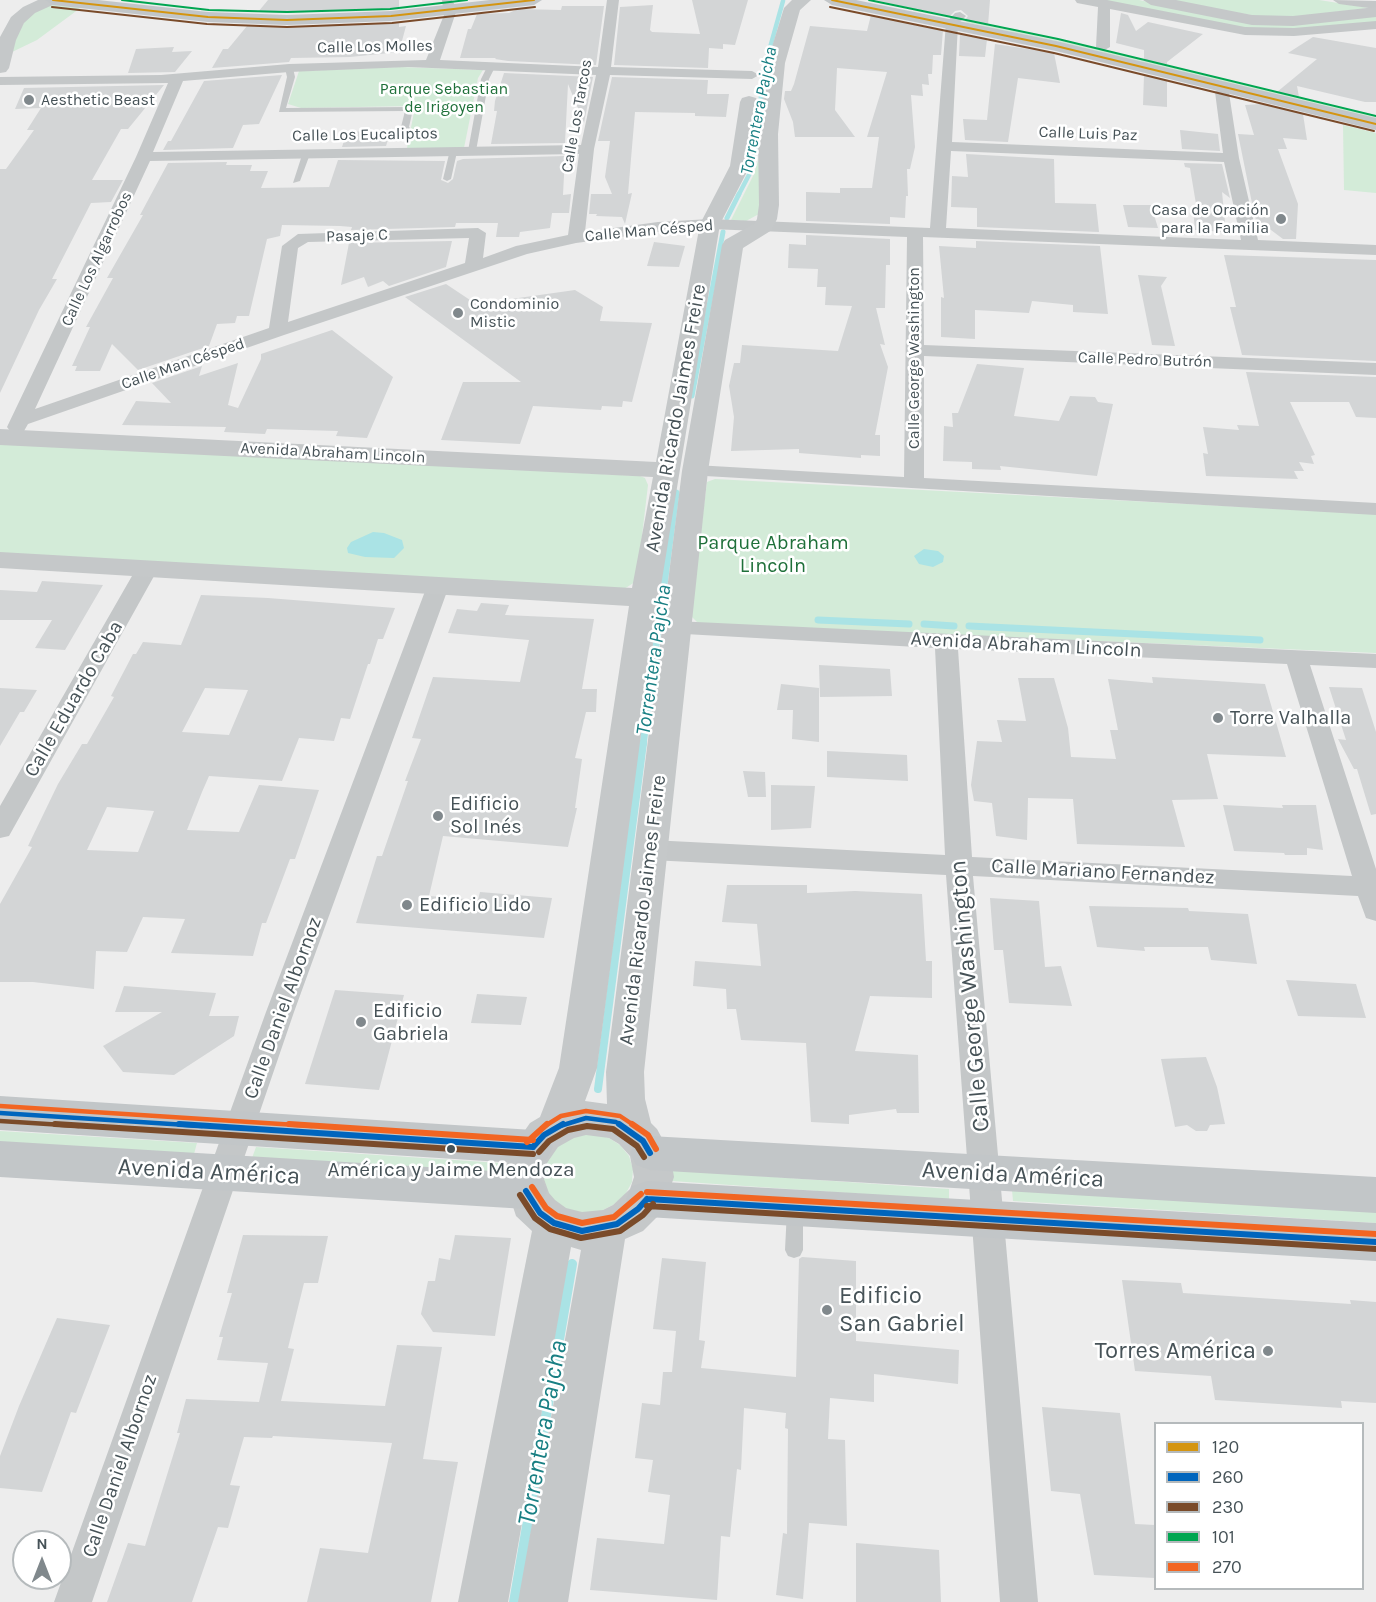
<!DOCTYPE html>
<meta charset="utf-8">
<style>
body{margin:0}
#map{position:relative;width:1376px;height:1602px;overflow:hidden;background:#ededed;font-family:Karla,sans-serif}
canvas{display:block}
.legend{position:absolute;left:1154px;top:1422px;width:210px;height:168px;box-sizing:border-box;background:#fff;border:2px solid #b5babc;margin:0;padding:8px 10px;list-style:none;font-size:18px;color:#465257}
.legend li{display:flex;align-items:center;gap:12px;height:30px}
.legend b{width:30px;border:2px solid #b5babc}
.north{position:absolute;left:12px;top:1530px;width:60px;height:60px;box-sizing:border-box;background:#fff;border:2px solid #b5babc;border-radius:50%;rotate:0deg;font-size:16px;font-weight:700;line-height:24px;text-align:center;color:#465257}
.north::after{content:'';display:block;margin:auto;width:21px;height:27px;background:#80888c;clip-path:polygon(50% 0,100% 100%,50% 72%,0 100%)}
</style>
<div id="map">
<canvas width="1376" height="1602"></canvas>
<ul class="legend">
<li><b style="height:8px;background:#d49511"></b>120</li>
<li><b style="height:8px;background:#0065bd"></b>260</li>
<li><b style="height:8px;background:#7a4b2a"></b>230</li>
<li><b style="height:8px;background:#00a651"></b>101</li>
<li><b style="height:8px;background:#f26522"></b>270</li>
</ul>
<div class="north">N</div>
</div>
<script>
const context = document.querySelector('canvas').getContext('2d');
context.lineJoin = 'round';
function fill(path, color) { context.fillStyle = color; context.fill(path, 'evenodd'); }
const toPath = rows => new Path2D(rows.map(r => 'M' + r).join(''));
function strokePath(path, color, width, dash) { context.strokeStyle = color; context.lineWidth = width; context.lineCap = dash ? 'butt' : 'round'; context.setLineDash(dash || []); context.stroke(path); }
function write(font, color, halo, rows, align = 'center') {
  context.font = font + ' Karla,sans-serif'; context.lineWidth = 5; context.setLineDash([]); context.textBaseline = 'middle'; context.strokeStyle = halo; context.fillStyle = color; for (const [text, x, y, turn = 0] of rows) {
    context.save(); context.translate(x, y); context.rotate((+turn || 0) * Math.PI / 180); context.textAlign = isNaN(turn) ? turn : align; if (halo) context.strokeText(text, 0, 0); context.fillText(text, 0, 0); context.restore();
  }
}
fill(toPath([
 [1097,0,1139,0,1228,19,1376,15,1376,23,1329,28,1246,30],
 [1161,0,1319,0,1370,8,1275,19],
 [56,4,83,6,37,40,10,53,12,44,28,15,43,6],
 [967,21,1089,47,1376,117,1376,120,964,22],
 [400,67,483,70,478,78,464,148,407,148,415,107,413,106,301,108,288,104,299,71],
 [1343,125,1376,133,1376,193,1344,190],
 [760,154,759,214,746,221,731,220,754,174],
 [0,442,640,476,645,478,648,485,637,578,635,582,624,589,0,553],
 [715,479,1376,514,1376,653,703,624,697,622,690,615,707,482],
 [0,1131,197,1143,194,1154,0,1142],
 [595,1134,609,1138,620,1145,629,1156,633,1169,632,1182,625,1195,613,1205,599,1212,583,1213,568,1210,554,1202,546,1192,542,1180,542,1168,556,1146,568,1139,581,1135],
 [256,1147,500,1163,498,1174,252,1158],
 [673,1170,949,1189,949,1200,672,1181],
 [1012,1190,1376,1211,1376,1223,1013,1201]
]), '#d3ebd8');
fill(toPath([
 [373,532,384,533,402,540,404,548,394,558,365,557,348,553,347,548,351,542],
 [924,549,938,551,944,556,943,562,933,567,919,564,914,556]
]), '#aae3e5');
strokePath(toPath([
 [738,196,750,173,755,151,764,69,783,1]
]), '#aae3e5', 4.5);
strokePath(toPath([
 [727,218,739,194],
 [692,396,723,232]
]), '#aae3e5', 5);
strokePath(toPath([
 [818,620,909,624],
 [924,624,954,626],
 [969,626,1260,640],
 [643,745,676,493]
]), '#aae3e5', 7);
strokePath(toPath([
 [598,1089,643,743]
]), '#aae3e5', 8);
strokePath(toPath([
 [514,1602,572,1264]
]), '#aae3e5', 10);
fill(toPath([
 [268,0,399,0,399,8,287,13,258,12],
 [692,0,748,0,735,45,723,44,723,49,709,48,708,68,614,65,620,7,653,5,650,30,652,32,700,34],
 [875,0,990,0,988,25,965,20,968,16,961,10,955,11,949,17],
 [562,6,604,6,596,65,508,61,495,59,496,58,460,58,468,29,471,29,477,14,509,13,518,9,561,10],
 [1121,13,1128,15,1136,31,1148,22,1203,34,1167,62,1167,65,1144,60,1144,50,1116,43],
 [871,15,943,30,941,55,933,55,932,74,928,74,929,85,922,84,923,96,911,95,915,147,910,169,907,169,908,196,906,196,905,218,890,217,890,224,806,221,806,192,840,193,840,188,872,188,879,137,867,137,887,72,837,68,835,110,855,137,795,137,793,122,784,99,785,91,791,91,794,84,810,26,867,31],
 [399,22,399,27,406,26,399,52,350,57,291,58,289,62,212,68,223,49,228,49,247,26,287,27],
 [960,34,987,39,985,57,959,56],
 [1313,37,1376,48,1376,102,1365,102,1297,86,1299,97,1277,92,1317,59,1288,53],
 [995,44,1054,53,1060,83,1018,78,1008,142,965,140,963,119,987,120],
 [174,47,172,52,192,51,175,72,128,73,136,49],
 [504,73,593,77,584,123,568,84,565,143,491,144,497,111,494,111,495,101],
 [282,75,259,124,243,125,233,148,163,150,168,141,171,141,204,81],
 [1144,75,1167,81,1167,107,1143,105],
 [612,77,708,80,707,94,729,94,726,117,695,116,695,113,635,112,628,194,632,193,625,224,622,217,596,216,597,214,589,214,591,194,612,194,605,177,610,141,598,141],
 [164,85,128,129,121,129,92,180,123,180,111,202,91,203,52,279,57,279,39,310,0,393,0,169,6,169,34,130,27,130,41,108,15,109,24,88],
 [1261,104,1303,114,1307,140,1283,138,1287,149,1278,149,1298,204,1296,239,1283,239,1255,218,1238,134,1254,135,1245,105],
 [391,130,386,146,342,147,347,132],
 [1180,130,1218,134,1220,151,1182,149],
 [966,154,1054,159,1055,203,1096,204,1099,232,977,227,977,208,951,207,952,176,968,177],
 [565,156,563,195,571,194,569,213,552,213,550,228,520,232,519,237,496,237,498,223,456,223,455,227,351,230,352,227,340,226,282,225,280,236,267,239,249,316,237,316,235,323,217,324,209,346,138,370,112,344,100,371,75,371,77,366,72,366,90,327,86,327,113,278,107,278,143,215,140,215,168,163,227,162,226,165,252,165,250,171,268,171,261,188,329,187,338,160,445,161,441,180,448,183,453,179,457,161,463,159],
 [1184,163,1222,164,1230,198,1222,192,1226,232,1195,230,1193,209,1197,210,1190,168,1185,167],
 [1123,205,1151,205,1158,228,1128,227],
 [806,235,890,239,890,265,886,265,885,308,876,308,885,345,880,344,888,367,875,435,880,435,880,456,861,455,861,458,799,453,799,449,731,451,734,417,729,386,734,363,740,363,742,345,838,351,852,306,825,305,826,287,817,287,818,269,788,268,789,244,806,245],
 [452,241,446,267,389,286,383,281,368,287,364,277,341,285,349,243],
 [976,241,1100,246,1108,314,1073,312,1073,305,1032,301,1029,313,975,310,975,339,941,337,941,297,944,298,939,246,976,248],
 [654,242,685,246,679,267,647,266],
 [1224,255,1376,260,1376,361,1242,355,1230,307,1236,307],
 [1138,275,1167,277,1161,286,1175,346,1152,345],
 [446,284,476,304,575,290,603,307,600,321,652,323,632,402,623,401,622,407,602,406,601,410,533,406,520,444,441,440,463,382,521,382,405,297],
 [332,330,393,377,367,438,336,436,338,431,267,429,265,434,224,432,226,427,122,425,136,401,171,403,152,383,202,366,199,376,238,363,228,405,238,408,261,359,261,354],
 [977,364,1024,368,1014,416,1059,421,1070,396,1095,397,1098,402,1113,404,1097,476,1000,466,1001,470,972,469,972,462,943,461,944,426,953,427,952,413,958,413],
 [1246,372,1376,377,1376,418,1356,417,1349,402,1290,402,1315,455,1311,456,1314,464,1299,462,1304,471,1294,471,1298,479,1206,476,1203,453,1208,454,1203,427,1239,430,1237,425,1259,426],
 [42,581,103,585,65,650,35,648,52,620,0,620,0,590,37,592],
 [201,595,268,598,395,608,383,639,378,639,370,664,368,664,350,719,341,718,334,741,299,738,282,781,209,776,202,792,187,830,239,832,259,785,319,790,295,859,290,859,266,923,262,923,253,956,171,953,185,919,143,917,127,952,96,951,94,989,33,982,0,982,0,904,32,847,28,846,58,784,82,744,87,744,114,697,111,696,133,654,136,654,143,642,181,645],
 [205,688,248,690,229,735,182,732],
 [107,807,154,811,138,852,87,850],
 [481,603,509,605,505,615,594,619,582,689,597,689,596,712,586,712,575,758,582,759,575,808,577,808,568,847,443,836,429,896,478,900,480,892,552,898,544,938,356,923,377,856,382,856,408,781,405,781,421,739,412,738,433,677,520,682,529,640,448,633,457,609,477,611],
 [819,665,890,669,892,696,820,697],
 [1152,677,1265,684,1286,757,1207,754,1218,799,1172,800,1185,847,1077,844,1073,799,1028,798,1027,840,996,836,992,803,974,801,971,785,977,741,1002,742,997,720,1026,721,1018,678,1054,678,1068,728,1071,757,1116,759,1110,730,1118,730,1108,679,1153,683],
 [781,684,819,688,819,742,792,739,793,710,777,710],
 [1329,687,1362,688,1376,732,1376,814,1371,815,1357,769,1354,769,1338,739,1346,740],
 [0,688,37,690,24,712,20,712,0,746],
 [827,751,907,755,908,781,827,777],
 [743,771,765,772,766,797,748,797],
 [771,785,815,786,811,828,771,830],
 [1223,805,1283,808,1282,805,1316,805,1323,850,1307,848,1307,855,1285,855,1284,853,1234,851],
 [727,885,807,885,807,893,855,891,922,894,926,961,932,961,932,998,870,996,855,1051,918,1055,919,1113,897,1113,896,1109,849,1115,849,1124,811,1122,806,1043,741,1040,736,1009,727,1009,726,989,693,986,695,961,761,966,757,924,722,922],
 [990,898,1039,901,1045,967,1061,966,1072,1006,1009,1003,1003,950,994,950],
 [1089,906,1188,908,1189,911,1248,914,1257,964,1211,960,1208,947,1144,947,1145,951,1097,947],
 [1286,980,1356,984,1366,1018,1298,1016],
 [124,986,216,993,209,1016,239,1016,234,1036,174,1075,123,1072,103,1046,162,1012,115,1012],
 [335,990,404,995,379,1090,305,1084],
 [477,994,527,997,521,1025,471,1023],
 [1206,1057,1217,1087,1225,1124,1210,1125,1207,1131,1196,1131,1187,1125,1175,1127,1161,1059],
 [243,1235,328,1236,318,1283,304,1283,288,1348,294,1349,281,1401,385,1406,397,1345,442,1347,423,1459,458,1462,431,1602,307,1602,320,1548,368,1553,392,1443,273,1436,272,1438,244,1437,230,1485,240,1486,228,1528,218,1527,192,1602,107,1602,128,1543,145,1546,180,1433,177,1433,186,1399,259,1402,268,1363,217,1360,223,1337,219,1337,232,1293,227,1293],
 [455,1235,511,1238,495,1336,433,1332,421,1314,428,1281,435,1281,439,1258,450,1260],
 [802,1257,856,1261,856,1341,959,1350,958,1384,874,1374,874,1402,830,1398,828,1439,845,1440,847,1526,809,1523,803,1599,776,1595,783,1533,787,1534,788,1429,785,1428,786,1413,744,1408,741,1470,737,1469,730,1537,721,1536,717,1600,590,1590,597,1538,664,1544,670,1495,648,1492,653,1460,635,1458,642,1403,660,1405,663,1372,672,1372,676,1331,653,1329,662,1258,706,1262,699,1340,705,1341,701,1368,796,1377,799,1259],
 [1122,1280,1181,1283,1183,1293,1351,1304,1350,1300,1376,1302,1376,1403,1341,1401,1342,1408,1215,1400,1211,1376,1135,1371],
 [57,1318,110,1325,76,1413,71,1412,42,1492,0,1488,0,1456,19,1406],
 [1042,1407,1120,1413,1135,1524,1155,1525,1155,1578,1094,1575,1080,1494,1051,1491],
 [856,1543,939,1550,941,1602,856,1602]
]), '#d3d5d6');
fill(toPath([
 [488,65,495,67,489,79,476,151,472,153,468,151,481,79,488,65],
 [289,66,293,68,295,77,286,108,409,107,413,109,409,127,412,130,405,132,401,127,405,111,279,112,287,77,285,68,289,66],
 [450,150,457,152,451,179,447,181,443,179,450,150],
 [303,152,310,154,300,181,293,183,303,152],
 [795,1202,801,1205,803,1210,803,1250,800,1256,794,1258,788,1256,785,1250,787,1210,789,1205,795,1202]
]), '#c4c7c8');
fill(toPath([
 [442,0,452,0,457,9,440,60,598,67,607,0,619,0,611,67,752,71,759,75,752,79,610,75,594,149,585,232,658,222,710,219,930,228,946,23,955,13,960,12,966,16,958,24,952,142,1223,153,1215,92,1223,85,1233,85,1235,88,1229,93,1239,158,1258,240,1376,245,1376,255,923,237,924,345,1376,363,1376,375,924,356,924,478,1376,503,1376,515,688,475,685,471,688,467,695,465,904,477,907,237,710,229,658,232,576,243,527,254,284,335,28,424,24,431,10,431,7,427,136,157,168,83,0,85,0,77,161,75,289,64,426,60,444,15,442,0],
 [408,67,596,75,581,145,153,152,183,81,289,72,408,67],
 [951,151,1224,162,1241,240,946,228,951,151],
 [579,154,568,235,516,246,483,258,486,233,478,228,298,234,282,246,269,328,35,409,150,161,579,154],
 [469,238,465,263,288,322,298,248,308,242,469,238],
 [1075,0,1107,0,1245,27,1294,28,1376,21,1376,29,1294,36,1245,35,1110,9,1110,47,1103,51,1096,47,1098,7,1077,3,1075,0],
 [1333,0,1376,1,1376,9,1339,4,1333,0],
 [147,562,155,564,158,569,9,836,0,838,0,806,136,569,139,564,147,562],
 [438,579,446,581,449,586,294,1012,92,1602,54,1602,266,1012,427,586,430,581,438,579],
 [675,621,1376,654,1376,668,1310,665,1376,869,1376,921,1366,918,1358,896,973,876,1038,1602,1000,1602,946,875,651,860,642,857,638,850,642,843,651,840,945,855,935,648,667,633,664,628,667,623,675,621],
 [958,649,1287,664,1352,876,972,857,958,649]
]), '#c4c7c8');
fill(toPath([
 [38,0,59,0,57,3,35,13,24,23,16,40,9,68,6,72,0,73,0,37,11,17,23,7,38,0],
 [792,0,811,0,800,10,785,63,778,134,779,205,777,219,772,230,743,248,708,471,644,1072,645,1099,651,1123,657,1129,670,1153,674,1177,662,1212,643,1231,625,1239,568,1602,518,1602,581,1250,571,1247,508,1602,458,1602,532,1231,516,1216,504,1179,508,1158,514,1146,530,1123,540,1117,559,1068,629,606,0,568,0,552,632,588,653,477,0,445,0,429,656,462,700,224,730,166,740,102,742,98,749,96,756,98,758,102,750,166,720,224,659,598,597,1068,585,1101,607,1104,606,1072,682,471,722,245,725,240,755,223,757,219,759,205,758,134,767,63,784,8,792,0],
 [586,1135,609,1138,619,1144,630,1156,634,1177,630,1189,613,1205,603,1210,582,1212,566,1208,555,1200,549,1193,544,1179,547,1163,558,1147,574,1138,586,1135],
 [1143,0,1176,0,1252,15,1293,16,1376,7,1376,17,1293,26,1252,25,1151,5,1143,0]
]), '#c5c8c9');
fill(toPath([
 [45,0,98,0,208,12,287,15,391,11,490,0,542,0,534,5,391,21,287,25,208,22,53,5,45,0],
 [824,0,856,0,1056,41,1376,118,1376,130,1056,51,832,5,824,0],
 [0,1096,533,1130,547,1135,553,1147,547,1159,533,1164,0,1130,0,1096],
 [650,1136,1376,1177,1376,1213,650,1170,636,1165,630,1153,636,1141,650,1136],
 [0,1141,526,1173,541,1178,547,1191,541,1204,526,1209,0,1177,0,1141],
 [647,1181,1376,1223,1376,1261,647,1217,632,1212,626,1199,632,1186,647,1181]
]), '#c2c6c8');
strokePath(toPath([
 [53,0,208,17,287,20,391,16,534,0],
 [832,0,1056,46,1376,124]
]), '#d49511', 2);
strokePath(toPath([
 [0,1113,202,1126],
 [560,1126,586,1118,616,1122,622,1126]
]), '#0065bd', 4.5);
strokePath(toPath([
 [179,1124,533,1147],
 [619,1124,643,1141,650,1153],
 [533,1147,544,1135,563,1124],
 [526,1191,540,1213,554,1223,582,1231,617,1224,638,1209,647,1199],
 [647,1199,1376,1242]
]), '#0065bd', 6);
strokePath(toPath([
 [52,7,207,24,287,27,392,23,535,7],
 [830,7,1054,53,1374,131]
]), '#7a4b2a', 2);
strokePath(toPath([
 [0,1121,79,1126]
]), '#7a4b2a', 4.5);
strokePath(toPath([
 [55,1124,533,1154],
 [539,1152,549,1141,568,1130,587,1126,613,1129,637,1146,644,1157],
 [520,1195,535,1218,550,1229,581,1238,620,1231,643,1215,653,1204],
 [647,1206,1376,1249]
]), '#7a4b2a', 6);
strokePath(toPath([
 [122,0,209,10,287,12,390,9,467,0],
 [869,0,1058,39,1376,116]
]), '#00a651', 2);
strokePath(toPath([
 [0,1106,312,1126],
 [545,1126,561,1116,586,1111,620,1116,635,1126]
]), '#f26522', 4.5);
strokePath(toPath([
 [289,1124,533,1140],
 [632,1124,648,1135,656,1149],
 [527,1142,547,1124],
 [532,1187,546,1208,557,1216,582,1223,614,1217,641,1194],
 [647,1192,1376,1234]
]), '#f26522', 6);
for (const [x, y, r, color] of [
 [29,100,6,"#80888c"],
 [1281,219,6,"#80888c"],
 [458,313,6,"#80888c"],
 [1218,718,6,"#80888c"],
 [438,816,6,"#80888c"],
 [407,905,6,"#80888c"],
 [361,1022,6,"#80888c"],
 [451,1149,5,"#465257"],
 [827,1310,6,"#80888c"],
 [1268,1351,6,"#80888c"]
]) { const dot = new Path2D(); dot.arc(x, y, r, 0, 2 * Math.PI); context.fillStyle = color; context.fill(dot); strokePath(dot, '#fff', 2); }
write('16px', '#465257', '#fff', [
 ["Calle Los Molles",375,47,-1],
 ["Calle Los Tarcos",577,116,-80],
 ["Calle Luis Paz",1088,134,2],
 ["Calle Los Eucaliptos",365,135,-1],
 ["Calle Man Césped",649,231,-5],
 ["Pasaje C",357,236,-2],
 ["Calle Los Algarrobos",97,259,-65],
 ["Calle George Washington",914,358,-90],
 ["Calle Pedro Butrón",1145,360,2],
 ["Calle Man Césped",183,364,-19],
 ["Avenida Abraham Lincoln",333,453,3]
]);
write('16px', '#1f703a', '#fff', [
 ["Parque Sebastian",444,89],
 ["de Irigoyen",444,107]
]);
write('16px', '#465257', '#fff', [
 ["Aesthetic Beast",41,100],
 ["Casa de Oración",1269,210,"right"],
 ["para la Familia",1269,228,"right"],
 ["Condominio",470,304],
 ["Mistic",470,322]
], 'left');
write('italic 18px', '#187f83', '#fff', [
 ["Torrentera Pajcha",759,111,-79]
]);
write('20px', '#465257', '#fff', [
 ["Avenida Ricardo Jaimes Freire",676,418,-80],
 ["Avenida Abraham Lincoln",1026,645,3],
 ["Calle Eduardo Caba",74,699,-60],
 ["Calle Mariano Fernandez",1103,872,3],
 ["Avenida Ricardo Jaimes Freire",643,910,-83],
 ["Calle Daniel Albornoz",283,1008,-70],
 ["Calle Daniel Albornoz",120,1466,-71]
]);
write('20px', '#1f703a', '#fff', [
 ["Parque Abraham",773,543],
 ["Lincoln",773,566]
]);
write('20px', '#465257', '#fff', [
 ["Torre Valhalla",1230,718],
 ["Edificio",450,804],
 ["Sol Inés",450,827],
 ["Edificio Lido",419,905],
 ["Edificio",373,1011],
 ["Gabriela",373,1034]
], 'left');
write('italic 21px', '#187f83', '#fff', [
 ["Torrentera Pajcha",654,660,-82]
]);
write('21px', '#465257', '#fff', [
 ["América y Jaime Mendoza",451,1170]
]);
write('24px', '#465257', '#fff', [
 ["Calle George Washington",970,996,-95],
 ["Avenida América",209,1172,3],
 ["Avenida América",1013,1175,3]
]);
write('24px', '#465257', '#fff', [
 ["Edificio",839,1296],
 ["San Gabriel",839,1324],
 ["Torres América",1256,1351,"right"]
], 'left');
write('italic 26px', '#187f83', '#fff', [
 ["Torrentera Pajcha",543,1433,-80]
]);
</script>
